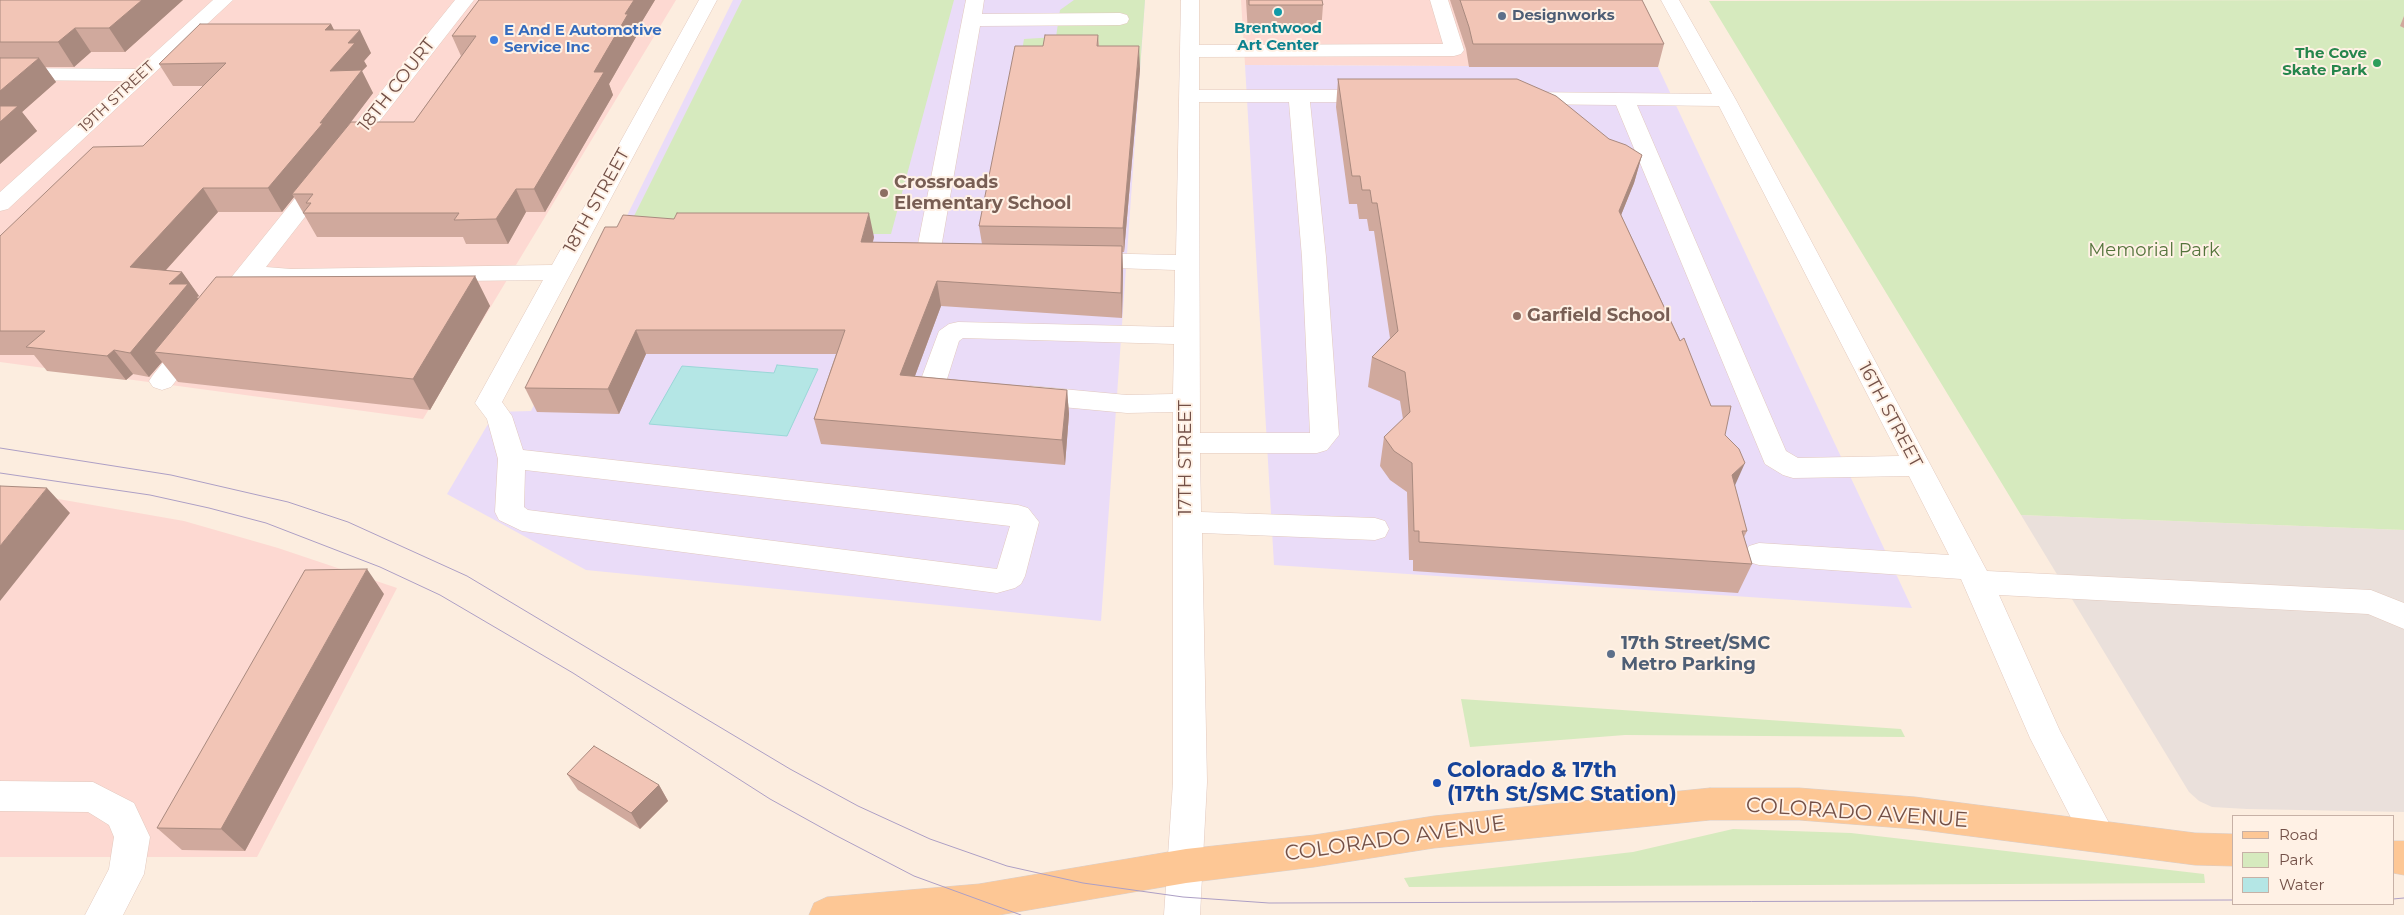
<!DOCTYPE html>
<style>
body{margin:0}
#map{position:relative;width:2404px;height:915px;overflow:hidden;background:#fceddf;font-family:Montserrat,sans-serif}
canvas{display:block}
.legend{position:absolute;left:2232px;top:815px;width:162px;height:90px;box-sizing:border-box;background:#fff1e5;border:1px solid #c7b1a6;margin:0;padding:6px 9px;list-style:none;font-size:15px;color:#735047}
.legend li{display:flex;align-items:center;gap:10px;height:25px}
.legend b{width:25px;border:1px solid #c7b1a6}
</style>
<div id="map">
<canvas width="2404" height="915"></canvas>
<ul class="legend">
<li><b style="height:6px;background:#fdc795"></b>Road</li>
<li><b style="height:14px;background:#d6eabe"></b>Park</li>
<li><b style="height:14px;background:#b4e6e5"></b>Water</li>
</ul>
</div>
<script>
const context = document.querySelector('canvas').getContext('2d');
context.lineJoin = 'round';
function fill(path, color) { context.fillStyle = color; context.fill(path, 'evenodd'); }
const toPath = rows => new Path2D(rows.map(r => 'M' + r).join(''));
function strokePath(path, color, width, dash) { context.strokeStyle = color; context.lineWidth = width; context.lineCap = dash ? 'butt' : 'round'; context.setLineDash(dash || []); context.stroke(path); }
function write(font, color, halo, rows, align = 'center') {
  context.font = font + ' Montserrat,sans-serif'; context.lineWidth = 4; context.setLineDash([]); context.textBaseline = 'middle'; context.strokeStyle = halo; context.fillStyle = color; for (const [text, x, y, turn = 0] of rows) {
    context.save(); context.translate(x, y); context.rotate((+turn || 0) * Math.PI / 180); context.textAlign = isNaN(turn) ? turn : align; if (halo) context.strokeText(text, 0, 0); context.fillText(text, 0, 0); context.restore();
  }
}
fill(toPath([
 [0,0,676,0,423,419,0,362],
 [1241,0,1629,0,1658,67,1245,65],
 [24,493,184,521,278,548,397,588,257,857,0,857,0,522]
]), '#fdd9d2');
fill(toPath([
 [2021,515,2404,530,2404,812,2247,809,2212,807,2199,801,2189,792]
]), '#eae0db');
fill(toPath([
 [733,0,1145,0,1101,621,586,570,447,494,495,412,531,411],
 [1245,65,1658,67,1912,608,1274,565]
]), '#eadcf8');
fill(toPath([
 [742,0,954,0,891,234,625,234],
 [1074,0,1145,0,1140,69,1098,69,1021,57,1024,39,1056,37,1060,10],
 [2404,0,2404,530,2021,515,1709,1],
 [1461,699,1901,729,1905,737,1625,735,1470,747],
 [1733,829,1851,833,2204,874,2205,883,1409,887,1404,878,1633,852]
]), '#d6eabe');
const water = toPath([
 [777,365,818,369,787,436,649,424,682,366,774,373,777,365]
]);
fill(water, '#b4e6e5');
strokePath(water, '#9ad7d8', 1);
const minor = toPath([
 [213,0,233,0,8,209,0,211,0,192,124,81,0,80,0,68,137,69,213,0],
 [455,0,474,0,266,267,291,269,552,265,699,0,717,0,502,402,512,416,523,450,1018,505,1028,508,1039,522,1025,576,1021,584,1015,588,997,593,522,531,499,520,495,512,498,459,487,419,475,403,543,280,291,283,255,281,231,312,222,314,213,312,210,306,213,300,455,0],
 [525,470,1010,526,997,569,528,510,524,507,525,470],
 [966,0,984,0,982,14,1120,13,1127,15,1129,19,1127,23,1120,25,980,26,941,248,944,251,964,253,968,258,964,263,956,265,938,265,930,263,917,249,966,0],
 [1181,0,1199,0,1199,45,1443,44,1430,0,1448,0,1464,50,1461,54,1454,56,1199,57,1199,90,1373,90,1380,92,1383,96,1380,100,1373,102,1310,102,1326,257,1339,435,1327,450,1317,453,1200,453,1201,512,1375,518,1385,521,1389,529,1385,537,1375,540,1202,533,1207,782,1200,915,1164,915,1173,782,1173,412,1127,413,1030,404,1021,401,1017,395,1021,389,1030,386,1127,395,1173,394,1174,344,963,338,959,341,947,379,974,383,978,389,974,395,965,398,938,396,929,393,920,382,939,331,949,324,958,322,1174,327,1175,270,1086,267,1078,265,1074,260,1078,255,1086,253,1176,255,1181,0],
 [1199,102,1289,102,1302,257,1310,433,1200,433,1199,102],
 [1661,0,1679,0,1736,100,1987,571,2371,590,2404,603,2404,629,2368,614,1999,595,2060,731,2116,836,2110,847,2098,852,2086,847,2030,738,1961,579,1759,565,1749,562,1744,554,1749,546,1759,543,1949,555,1909,476,1793,478,1783,475,1765,464,1616,105,1521,104,1514,102,1511,98,1514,94,1521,92,1712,94,1661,0],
 [1637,105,1719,106,1899,456,1798,458,1786,451,1637,105],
 [193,334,202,336,206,342,202,348,171,387,162,390,153,387,149,381,153,375,184,336,193,334],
 [0,781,93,782,134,803,150,837,144,874,123,915,85,915,109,869,114,837,109,825,88,812,0,811,0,781]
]);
const major = toPath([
 [1710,788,1799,788,1915,797,2195,833,2233,834,2233,866,2195,865,1915,829,1799,820,1710,820,1434,848,1314,867,1186,883,999,915,809,915,814,903,827,897,979,884,1186,849,1314,835,1434,816,1710,788],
 [2393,841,2404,841,2404,875,2393,873,2393,841]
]);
strokePath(minor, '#e2c9be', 1);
strokePath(major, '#d8cecb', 1);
fill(minor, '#fff');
fill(major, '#fdc795');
strokePath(toPath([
 [0,448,171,475,288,502,348,522,467,576,790,769,858,806,930,839,1007,866,1083,883,1183,897,1269,903,2233,900],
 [0,473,150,495,209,508,266,523,380,567,440,595,573,673,770,799,835,835,914,876,1021,915],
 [2393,899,2404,898]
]), '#ad9fc5', 1);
fill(toPath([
 [0,0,183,0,125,52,91,52,74,67,45,67,56,82,22,112,37,131,0,164],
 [479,0,655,0,635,33,636,37,609,84,613,95,545,212,526,212,508,244,466,244,463,237,317,237,294,197,282,212,218,212,166,270,182,272,199,296,197,297,198,298,475,276,490,306,430,410,178,382,162,362,149,377,133,374,126,380,47,371,34,355,0,355,0,236,143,146,203,86,173,86,159,64,331,24,334,30,371,53,364,61,367,66,362,71,373,93,351,122,414,122,461,56,452,36],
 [1246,0,1322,0,1323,5,1321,32,1248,33],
 [1450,0,1642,0,1664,44,1658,67,1469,67,1466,49],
 [2404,16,2404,28,2400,26],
 [1098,35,1099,46,1140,69,1124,252,1122,252,1123,271,1122,318,941,306,915,376,1067,390,1069,414,1065,465,821,444,814,419,836,354,646,354,619,414,537,412,525,388,605,227,874,237,873,242,982,244,979,226,1043,46],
 [1338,79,1609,139,1642,155,1634,183,1621,215,1725,435,1735,486,1747,531,1744,537,1752,564,1738,593,1413,571,1413,560,1409,560,1407,492,1390,480,1380,466,1384,437,1403,419,1400,401,1368,387,1372,357,1390,338,1374,231,1369,231,1367,219,1359,219,1357,204,1349,204,1336,107],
 [384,594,245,851,182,850,157,828],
 [567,774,659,785,668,801,640,829,578,790]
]), '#d0a99d');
fill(toPath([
 [142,0,183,0,125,52,109,28],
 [634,0,655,0,635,33,636,37,609,84,613,95,545,212,534,189,594,72,625,14],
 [331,24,342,46,325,30],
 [75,28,91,52,74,67,58,42],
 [360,30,371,53,364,61,367,66,362,71,373,93,334,144,292,194,294,197,282,212,268,188,320,123,330,71,348,43],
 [1139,46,1140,69,1124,252,1123,228],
 [39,58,56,82,22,112,37,131,0,164,0,91],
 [1642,155,1634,183,1611,240,1619,211],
 [203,188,218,212,147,291,130,267],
 [516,189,526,212,508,244,496,219],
 [869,213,874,237,866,266,861,242],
 [1122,246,1123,271,1122,318,1121,293],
 [182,272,199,296,197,297,205,308,154,352,162,362,149,377,130,353,169,284],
 [475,276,490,306,430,410,413,379],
 [937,281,941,306,906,400,900,375],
 [636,330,646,354,619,414,608,389],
 [114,350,133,374,126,380,107,356],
 [1067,390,1069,414,1065,465,1062,440],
 [1745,463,1732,492,1732,475],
 [47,488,70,513,0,601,0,546],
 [367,569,384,594,245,851,221,829],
 [659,785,668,801,640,829,631,813]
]), '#a98a7f');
const building = toPath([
 [0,0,142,0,109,28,75,28,58,42,0,42,0,0],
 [479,0,634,0,625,14,628,14,594,72,604,72,534,189,516,189,496,219,454,220,459,213,303,213,311,203,306,203,313,194,292,194,351,122,414,122,476,36,452,36,479,0],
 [1249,0,1322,0,1323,5,1249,5,1249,0],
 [1460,0,1642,0,1664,44,1473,44,1469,27,1460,0],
 [200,24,331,24,325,30,360,30,348,43,355,43,330,71,362,70,320,123,323,123,268,188,203,188,130,267,182,272,169,284,188,284,130,353,114,350,107,356,26,347,45,331,0,331,0,236,93,147,143,146,226,63,159,64,200,24],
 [1045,35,1098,35,1097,46,1139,46,1123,228,979,226,1015,46,1043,46,1045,35],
 [0,58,39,58,0,91,0,58],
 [1338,79,1517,79,1556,96,1609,139,1626,145,1642,155,1619,211,1680,341,1684,338,1711,406,1731,406,1725,435,1739,449,1745,463,1732,475,1747,531,1742,531,1752,564,1419,542,1419,531,1414,531,1412,463,1394,451,1384,437,1410,412,1405,372,1372,357,1398,331,1377,203,1372,203,1370,190,1362,190,1360,176,1352,176,1338,79],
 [0,106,18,106,0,122,0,106],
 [677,213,869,213,861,242,1122,246,1121,293,937,281,900,375,1067,390,1062,440,814,419,845,330,636,330,608,389,525,388,605,227,617,227,623,215,674,219,677,213],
 [475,276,413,379,154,352,216,277,475,276],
 [0,486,47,488,0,546,0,486],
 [367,569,221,829,157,828,305,570,367,569],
 [594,746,659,785,631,813,567,774,594,746]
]);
fill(building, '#f2c5b6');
strokePath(building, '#a98a7f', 1);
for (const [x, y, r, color] of [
 [1278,12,5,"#0f9aa8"],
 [1502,16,5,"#5c6f8a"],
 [494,40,5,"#3f7fe0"],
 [2377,63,5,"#2e9e5b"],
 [884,193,5,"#8d6e63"],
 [1517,316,5,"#8d6e63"],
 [1611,654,5,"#5c6f8a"],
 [1437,783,5,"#1a4fb4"]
]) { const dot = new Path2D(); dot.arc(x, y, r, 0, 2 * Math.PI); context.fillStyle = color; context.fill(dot); strokePath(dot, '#fff1e5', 2); }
write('bold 15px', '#4e5e75', '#fff1e5', [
 ["Designworks",1512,16]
], 'left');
write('bold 15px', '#0d838f', '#fff1e5', [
 ["Brentwood",1278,29],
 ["Art Center",1278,46]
]);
write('bold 15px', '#366cbe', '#fff1e5', [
 ["E And E Automotive",504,31],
 ["Service Inc",504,48]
], 'left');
write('bold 15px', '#27864d', '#fff1e5', [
 ["The Cove",2367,54],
 ["Skate Park",2367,71]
], 'right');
write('15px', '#735047', '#fff1e5', [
 ["19TH STREET",117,97,-43]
]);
write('18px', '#735047', '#fff1e5', [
 ["18TH COURT",397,85,-52],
 ["18TH STREET",597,201,-61],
 ["16TH STREET",1890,415,62],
 ["17TH STREET",1186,458,-90]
]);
write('bold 18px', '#785e54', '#fff1e5', [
 ["Crossroads",894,183],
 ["Elementary School",894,204],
 ["Garfield School",1527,316]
], 'left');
write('18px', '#55743c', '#fff1e5', [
 ["Memorial Park",2154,251]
]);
write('bold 18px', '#4e5e75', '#fff1e5', [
 ["17th Street/SMC",1621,644],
 ["Metro Parking",1621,665]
], 'left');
write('bold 21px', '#164399', '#fff1e5', [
 ["Colorado & 17th",1447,771],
 ["(17th St/SMC Station)",1447,795]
], 'left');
write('21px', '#735047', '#fff1e5', [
 ["COLORADO AVENUE",1857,813,4],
 ["COLORADO AVENUE",1395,839,-8]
]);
</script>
